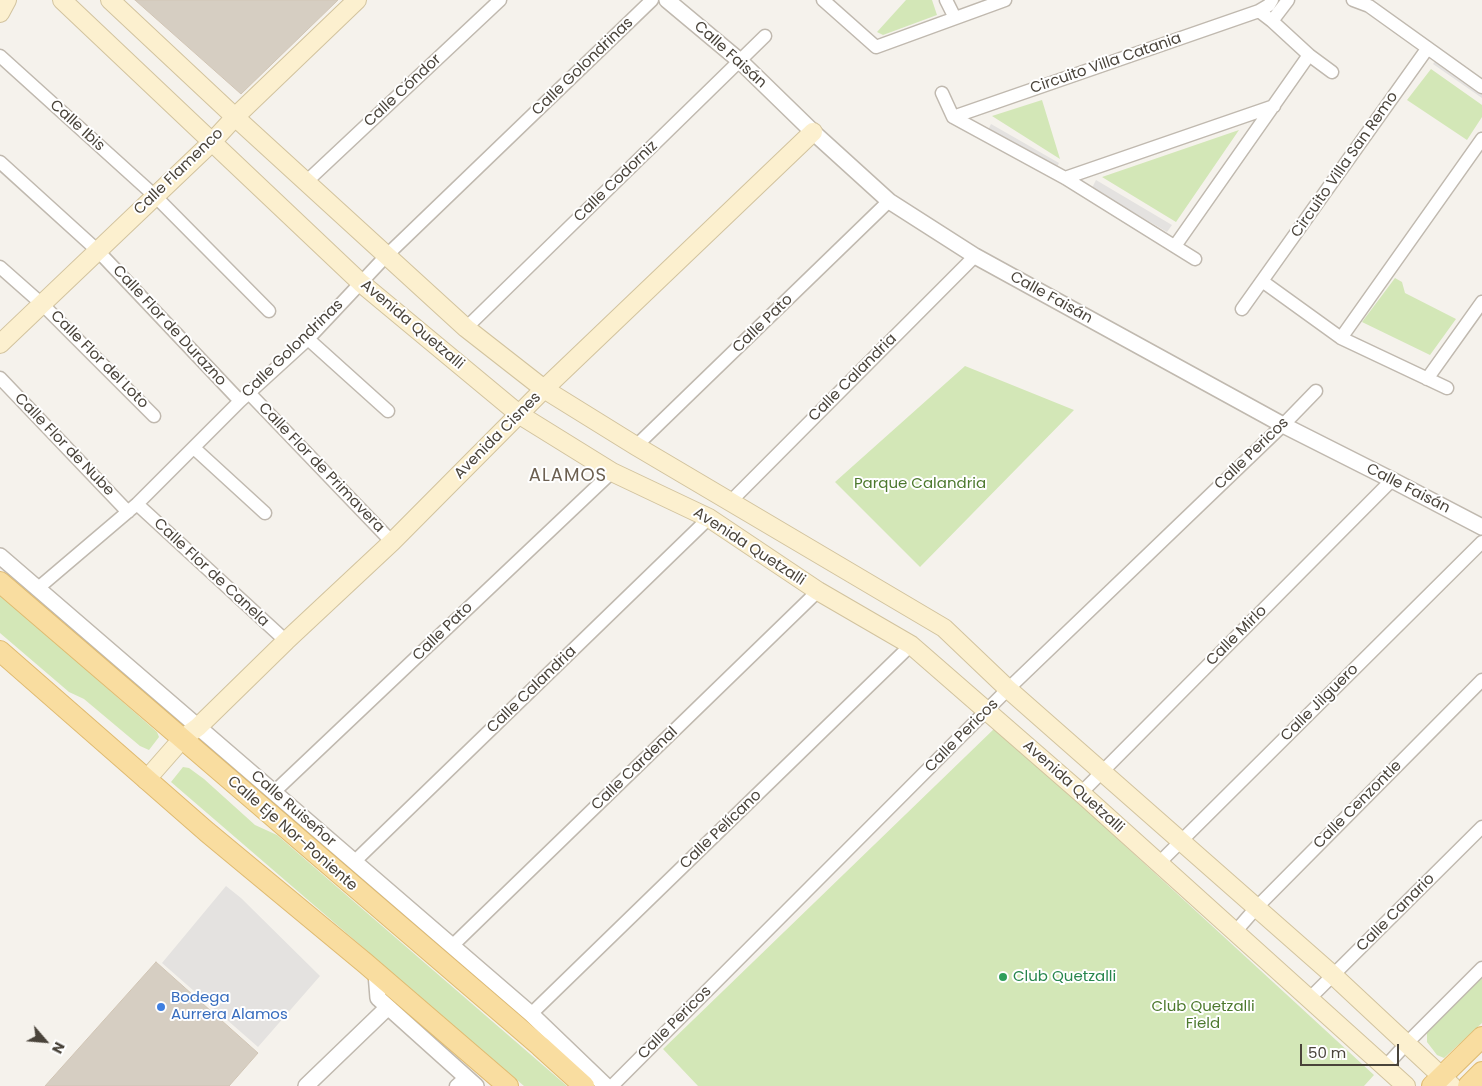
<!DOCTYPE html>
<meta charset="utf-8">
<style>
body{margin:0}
#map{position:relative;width:1482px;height:1086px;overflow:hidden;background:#f5f2ec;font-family:Poppins,sans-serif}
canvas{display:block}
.north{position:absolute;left:20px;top:1016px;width:50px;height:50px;-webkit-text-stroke:4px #fff;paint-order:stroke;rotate:117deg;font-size:14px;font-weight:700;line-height:20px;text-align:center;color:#49433a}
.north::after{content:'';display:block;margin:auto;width:18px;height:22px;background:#49433a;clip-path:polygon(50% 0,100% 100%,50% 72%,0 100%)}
.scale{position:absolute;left:1300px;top:1044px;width:99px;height:22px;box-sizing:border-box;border:2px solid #49433a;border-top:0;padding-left:6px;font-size:15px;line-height:18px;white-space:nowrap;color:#49433a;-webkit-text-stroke:4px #fff;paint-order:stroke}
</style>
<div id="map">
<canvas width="1482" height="1086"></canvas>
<div class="north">N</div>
<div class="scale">50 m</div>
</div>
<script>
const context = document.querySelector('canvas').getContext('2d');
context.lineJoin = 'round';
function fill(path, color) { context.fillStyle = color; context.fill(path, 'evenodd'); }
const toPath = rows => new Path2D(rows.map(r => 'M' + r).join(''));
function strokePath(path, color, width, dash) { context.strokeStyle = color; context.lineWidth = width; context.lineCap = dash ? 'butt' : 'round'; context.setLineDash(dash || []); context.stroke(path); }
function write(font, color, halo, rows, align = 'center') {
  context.font = font + ' Poppins,sans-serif'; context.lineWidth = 4; context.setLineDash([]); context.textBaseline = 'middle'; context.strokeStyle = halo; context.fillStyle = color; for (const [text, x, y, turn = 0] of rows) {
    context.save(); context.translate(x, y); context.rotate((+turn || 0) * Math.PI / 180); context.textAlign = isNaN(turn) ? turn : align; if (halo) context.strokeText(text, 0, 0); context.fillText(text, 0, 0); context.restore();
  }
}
fill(toPath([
 [906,0,932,0,937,15,883,35,877,32],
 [1431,69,1482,105,1482,117,1467,140,1407,100],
 [1042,100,1060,159,992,116],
 [1239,130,1176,222,1102,177],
 [1395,278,1402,282,1405,293,1456,319,1430,355,1362,322],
 [965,366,1074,410,920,567,835,482],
 [0,594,157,732,159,737,149,750,140,746,84,699,69,692,0,633],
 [996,727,1374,1075,1364,1086,698,1086,663,1049],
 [183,767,189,768,204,779,255,825,277,835,567,1086,524,1086,171,782],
 [1482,968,1482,1023,1444,1058,1437,1055,1427,1042,1427,1030]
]), '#d3e7b7');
fill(toPath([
 [1439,56,1482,86,1482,98,1433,64],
 [991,124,1059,163,1056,169,988,130],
 [1096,180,1172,225,1167,232,1092,188],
 [226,886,241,898,320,976,258,1047,162,963]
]), '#e4e2e0');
const building = toPath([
 [135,0,338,0,241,94,135,0],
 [156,962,258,1053,229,1086,45,1086,156,962]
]);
fill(building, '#d6cec2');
strokePath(building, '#d1c5b5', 1);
const minor = toPath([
 [823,0,876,47,1005,0],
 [946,0,955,18],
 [1353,0,1369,6,1482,87],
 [1259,11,1272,21,1309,55,1332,72],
 [1272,21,1288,0],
 [0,56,155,196,269,311],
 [942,93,953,117,1065,178,1195,259],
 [953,117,1259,11,1269,5,1272,0],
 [0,162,98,251,240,401],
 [1065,178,1274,106],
 [306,182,500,0],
 [1175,246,1309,55],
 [0,267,43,305,154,416],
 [1262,281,1341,338,1447,388],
 [1242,309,1427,49],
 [466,328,765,36],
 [1341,338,1482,139],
 [308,339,388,411],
 [0,378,128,512],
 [1427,379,1482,302],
 [249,393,392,542],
 [636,446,889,201],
 [194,448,265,513],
 [731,501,975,256],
 [137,504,286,641],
 [37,589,137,504,240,401,308,339,386,256,652,0],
 [274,792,612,472],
 [1081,793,1392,480],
 [354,862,709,518],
 [1158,864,1482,542],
 [1235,932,1256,908,1482,680],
 [452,946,818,591],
 [1309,999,1482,827],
 [531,1014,911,645],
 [1385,1067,1406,1044,1482,968],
 [456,1086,466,1077],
 [612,1086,1008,689,1283,425,1316,391]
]);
const tertiary = toPath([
 [667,0,740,61,813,132,889,201,975,256,1283,425,1392,480,1482,527],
 [0,556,531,1014,606,1086],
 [376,973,378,998,476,1086],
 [306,1086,387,1008]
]);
const secondary = toPath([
 [62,0,361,283,520,415,612,472,709,518,818,591,911,645,1081,793,1406,1086],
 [110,0,235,117,466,328,544,389,636,446,944,628,1008,689,1333,975,1452,1086],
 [0,13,7,0],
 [0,344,212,142,235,117,357,0],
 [146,780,182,739,198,727,286,641,392,542,544,389,813,132]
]);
const primary = toPath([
 [0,582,540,1046,584,1086],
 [0,651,207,832,365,963,508,1086],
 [1432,1086,1482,1037],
 [1468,1086,1482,1072]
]);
strokePath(minor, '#c0b9af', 15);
strokePath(tertiary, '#c0b9af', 18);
strokePath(secondary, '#d2c39e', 20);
strokePath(primary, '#dfba70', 22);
strokePath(minor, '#fff', 12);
strokePath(tertiary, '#fff', 15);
strokePath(secondary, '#fcf0cf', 18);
strokePath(primary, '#f9dda0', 20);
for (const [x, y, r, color] of [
 [1003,977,5,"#2e9e5b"],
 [161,1007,5,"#3f7fe0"]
]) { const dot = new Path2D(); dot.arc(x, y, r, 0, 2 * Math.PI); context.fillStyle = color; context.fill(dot); strokePath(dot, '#fff', 2); }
write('15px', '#49433a', '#fff', [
 ["Calle Faisán",730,55,42],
 ["Circuito Villa Catania",1106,64,-19],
 ["Calle Golondrinas",583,67,-44],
 ["Calle Cóndor",403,91,-43],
 ["Calle Ibis",77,126,42],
 ["Circuito Villa San Remo",1345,165,-55],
 ["Calle Flamenco",179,172,-44],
 ["Calle Codorniz",616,182,-44],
 ["Calle Faisán",1051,298,29],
 ["Calle Pato",763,324,-44],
 ["Avenida Quetzalli",412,325,40],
 ["Calle Flor de Durazno",169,326,47],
 ["Calle Golondrinas",293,349,-44],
 ["Calle Flor del Loto",99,360,45],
 ["Calle Calandria",853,378,-45],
 ["Avenida Cisnes",498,436,-45],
 ["Calle Flor de Nube",64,445,46],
 ["Calle Pericos",1252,454,-44],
 ["Calle Flor de Primavera",321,468,46],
 ["Calle Faisán",1408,489,27],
 ["Avenida Quetzalli",749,547,33],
 ["Calle Flor de Canela",211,573,43],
 ["Calle Pato",443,632,-44],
 ["Calle Mirlo",1237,636,-45],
 ["Calle Calandria",532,690,-44],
 ["Calle Jilguero",1320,703,-45],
 ["Calle Pericos",962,736,-45],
 ["Calle Cardenal",635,769,-44],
 ["Avenida Quetzalli",1073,787,42],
 ["Calle Cenzontle",1358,805,-45],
 ["Calle Ruiseñor",293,809,41],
 ["Calle Pelícano",721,830,-44],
 ["Calle Eje Nor-Poniente",292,834,41],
 ["Calle Canario",1396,913,-45],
 ["Calle Pericos",675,1023,-45]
]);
write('15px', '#4d792e', '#fff', [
 ["Parque Calandria",920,484],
 ["Club Quetzalli",1203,1007],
 ["Field",1203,1024]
]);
write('15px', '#27864d', '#fff', [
 ["Club Quetzalli",1013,977]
], 'left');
write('15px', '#366cbe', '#fff', [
 ["Bodega",171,998],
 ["Aurrera Alamos",171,1015]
], 'left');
context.letterSpacing = '1px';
write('18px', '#6c6051', '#fff', [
 ["ALAMOS",568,476]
]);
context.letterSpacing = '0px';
</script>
